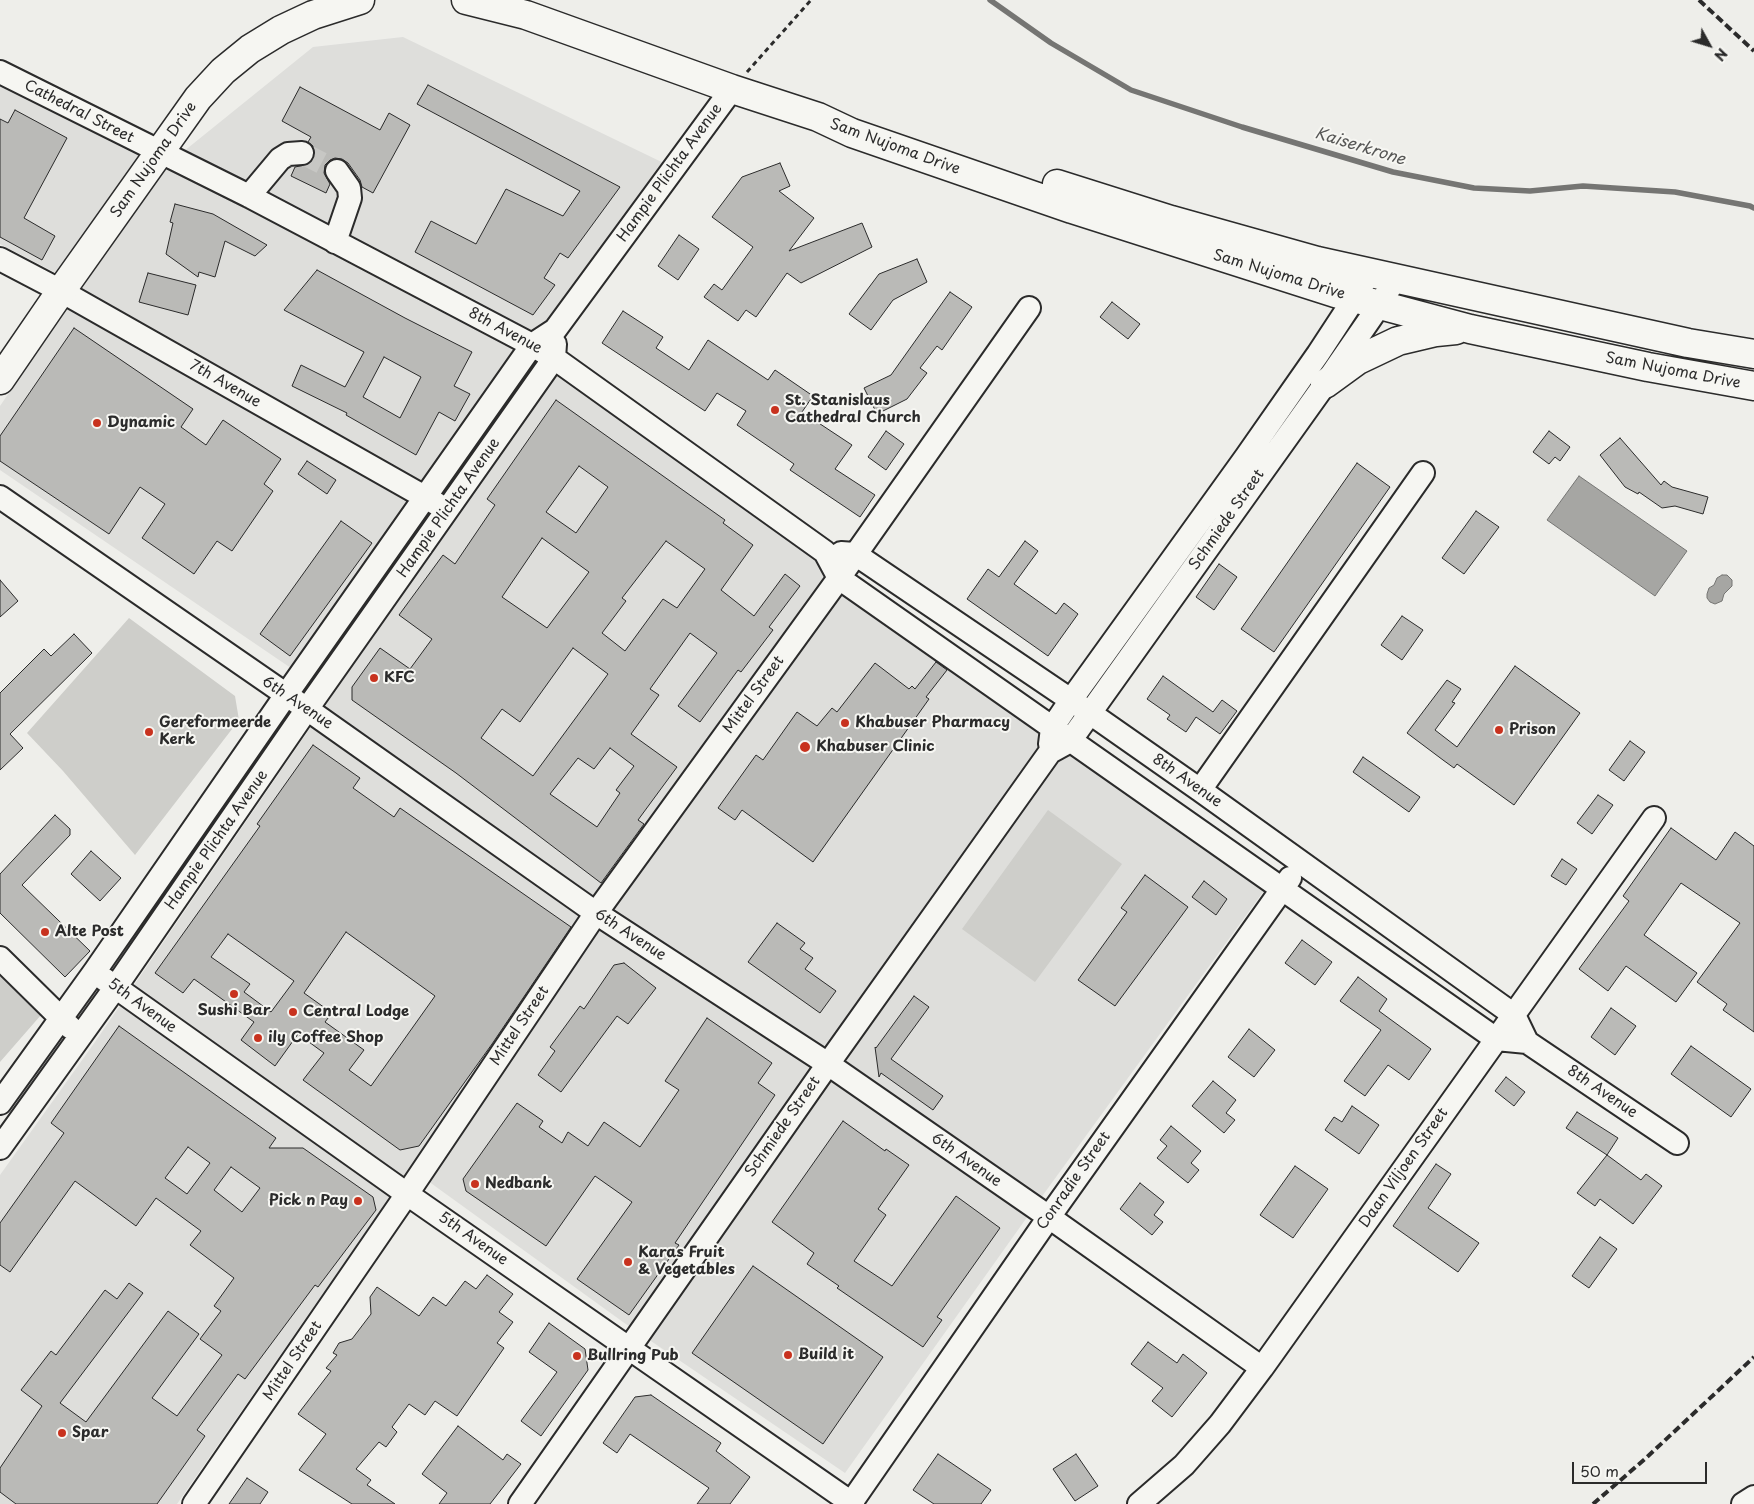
<!DOCTYPE html>
<style>
body{margin:0}
#map{position:relative;width:1754px;height:1504px;overflow:hidden;background:#eeeeea;font-family:"Playpen Sans",sans-serif}
canvas{display:block}
.north{position:absolute;left:1684px;top:20px;width:50px;height:50px;-webkit-text-stroke:4px #f6f6f2;paint-order:stroke;rotate:129deg;font-size:14px;font-weight:700;line-height:20px;text-align:center;color:#2b2b2b}
.north::after{content:'';display:block;margin:auto;width:18px;height:22px;background:#2b2b2b;clip-path:polygon(50% 0,100% 100%,50% 72%,0 100%)}
.scale{position:absolute;left:1572px;top:1462px;width:135px;height:22px;box-sizing:border-box;border:2px solid #2b2b2b;border-top:0;padding-left:6px;font-size:15px;line-height:18px;white-space:nowrap;color:#2b2b2b;-webkit-text-stroke:4px #f6f6f2;paint-order:stroke}
</style>
<div id="map">
<canvas width="1754" height="1504"></canvas>
<div class="north">N</div>
<div class="scale">50 m</div>
</div>
<script>
const context = document.querySelector('canvas').getContext('2d');
context.lineJoin = 'round';
function fill(path, color) { context.fillStyle = color; context.fill(path, 'evenodd'); }
const toPath = rows => new Path2D(rows.map(r => 'M' + r).join(''));
function strokePath(path, color, width, dash) { context.strokeStyle = color; context.lineWidth = width; context.lineCap = dash ? 'butt' : 'round'; context.setLineDash(dash || []); context.stroke(path); }
function write(font, color, halo, rows, align = 'center') {
  context.font = font + ' "Playpen Sans",sans-serif'; context.lineWidth = 4; context.setLineDash([]); context.textBaseline = 'middle'; context.strokeStyle = halo; context.fillStyle = color; for (const [text, x, y, turn = 0] of rows) {
    context.save(); context.translate(x, y); context.rotate((+turn || 0) * Math.PI / 180); context.textAlign = isNaN(turn) ? turn : align; if (halo) context.strokeText(text, 0, 0); context.fillText(text, 0, 0); context.restore();
  }
}
fill(toPath([
 [403,37,674,168,533,344,825,552,839,578,1271,881,1035,1206,845,1473,623,1322,410,1168,177,1504,0,1504,0,1175,95,1042,332,696,0,470,0,406,81,286,0,244,0,72,173,160,313,47]
]), '#dededb');
fill(toPath([
 [129,618,235,696,239,720,135,855,63,771,27,733],
 [1048,810,1122,864,1035,982,962,929],
 [0,974,41,1015,0,1062]
]), '#cececa');
const water = toPath([
 [1579,476,1687,551,1655,596,1547,520,1579,476],
 [1722,575,1727,575,1732,580,1732,586,1724,594,1722,601,1715,604,1710,602,1707,598,1707,594,1709,588,1714,585,1717,578,1722,575]
]);
fill(water, '#a6a6a3');
strokePath(water, '#757573', 1);
strokePath(toPath([
 [990,0,1051,43,1131,90,1242,127,1393,172,1474,188,1530,191,1583,186,1675,192,1750,206,1754,208]
]), '#757573', 5.5);
const building = toPath([
 [428,85,620,187,568,258,560,253,544,278,555,285,533,315,415,252,431,221,476,244,506,189,563,216,580,191,417,104,428,85],
 [300,87,380,130,389,113,410,125,373,193,362,187,360,180,348,163,342,159,335,158,330,160,325,165,324,173,330,184,326,193,291,176,295,167,310,164,314,158,315,153,313,146,308,142,311,137,282,121,300,87],
 [15,110,67,138,24,218,55,236,42,260,0,237,0,119,8,123,15,110],
 [780,163,790,186,779,191,814,218,789,251,862,223,872,247,801,283,787,273,756,317,746,310,738,321,704,297,714,284,722,290,753,247,712,217,742,177,780,163],
 [175,204,213,214,267,245,255,256,225,241,215,277,199,272,198,277,166,254,173,223,170,222,175,204],
 [679,235,699,249,678,280,658,266,679,235],
 [917,259,927,282,893,300,871,330,849,314,879,274,917,259],
 [317,270,405,318,472,352,454,386,470,394,455,421,439,412,416,455,346,415,347,413,292,386,301,365,345,387,364,352,284,310,317,270],
 [384,357,421,377,400,418,363,397,384,357],
 [148,273,196,285,188,315,139,302,148,273],
 [950,292,972,307,942,350,937,346,920,368,927,373,907,399,877,414,864,388,891,375,950,292],
 [1112,302,1140,324,1128,339,1100,317,1112,302],
 [623,311,663,337,656,348,689,370,708,340,768,380,775,370,813,396,802,412,852,445,835,469,875,495,860,517,790,470,794,464,737,425,746,411,717,393,705,411,602,343,623,311],
 [74,328,193,409,181,427,206,445,223,420,281,459,264,484,273,491,232,551,217,541,194,574,142,538,165,504,140,487,109,534,0,461,0,436,74,328],
 [556,400,725,520,723,523,753,545,721,590,754,616,785,574,800,586,769,627,773,630,741,672,738,670,700,722,678,706,717,653,690,633,650,689,659,695,631,734,677,767,638,820,644,824,601,883,456,773,352,700,352,687,380,648,410,669,432,639,399,615,443,555,455,564,495,505,487,499,556,400],
 [579,466,608,487,576,533,546,512,579,466],
 [542,538,589,572,547,628,502,597,542,538],
 [666,541,705,569,677,608,663,599,625,651,602,633,626,601,622,598,666,541],
 [573,648,608,674,533,776,481,738,502,709,520,722,573,648],
 [610,748,634,766,616,790,620,793,597,827,550,794,578,758,594,769,610,748],
 [886,431,904,444,886,470,868,457,886,431],
 [1549,431,1570,447,1560,461,1555,457,1549,464,1533,452,1549,431],
 [1620,438,1661,485,1664,481,1672,487,1708,497,1703,514,1675,506,1662,508,1639,492,1638,494,1625,487,1600,455,1620,438],
 [307,461,336,480,327,494,298,474,307,461],
 [1357,463,1390,487,1274,652,1241,629,1357,463],
 [1476,511,1499,527,1464,574,1442,558,1476,511],
 [341,521,372,543,290,656,260,634,341,521],
 [1025,541,1038,551,1014,584,1056,614,1064,603,1078,614,1048,656,967,599,988,569,999,577,1025,541],
 [1219,564,1237,577,1214,610,1196,597,1219,564],
 [0,580,18,601,0,617,0,580],
 [1402,616,1423,630,1402,660,1381,645,1402,616],
 [74,634,92,653,10,734,23,748,0,770,0,693,44,649,51,656,74,634],
 [936,662,947,670,926,697,929,699,813,862,742,810,735,820,718,808,756,755,763,760,797,712,817,726,832,708,837,712,875,663,909,689,912,686,915,689,936,662],
 [1515,666,1580,713,1514,805,1457,764,1454,768,1443,760,1407,733,1447,680,1461,689,1452,702,1455,703,1435,730,1457,747,1515,666],
 [1163,676,1213,712,1222,700,1237,711,1220,734,1196,717,1186,732,1167,719,1170,715,1147,699,1163,676],
 [1630,741,1645,752,1624,781,1609,770,1630,741],
 [313,745,360,778,353,788,394,817,400,808,571,927,492,1044,419,1146,400,1150,303,1080,324,1053,298,1034,275,1066,241,1040,254,1022,194,979,183,993,155,973,260,826,257,824,313,745],
 [346,932,435,996,371,1086,349,1070,364,1050,325,1022,332,1013,304,993,346,932],
 [228,934,294,981,271,1012,244,992,250,984,211,957,228,934],
 [1363,757,1420,797,1409,812,1353,772,1363,757],
 [1598,795,1613,805,1592,834,1577,823,1598,795],
 [55,815,70,829,70,835,22,885,90,951,65,977,0,913,0,874,55,815],
 [1671,828,1716,860,1735,832,1754,846,1754,1032,1723,1010,1727,1004,1697,982,1740,923,1681,883,1644,935,1697,973,1676,1002,1626,966,1608,991,1579,969,1629,901,1623,896,1671,828],
 [91,851,121,878,100,901,71,874,91,851],
 [1562,859,1577,869,1566,885,1551,876,1562,859],
 [1145,875,1188,907,1115,1006,1078,980,1127,912,1121,908,1145,875],
 [1204,881,1227,899,1216,915,1192,897,1204,881],
 [777,923,805,943,800,949,813,958,805,969,836,991,820,1013,748,962,777,923],
 [1302,940,1332,962,1315,985,1285,963,1302,940],
 [624,963,656,988,628,1024,617,1016,561,1092,538,1075,555,1051,550,1047,580,1006,584,1009,614,965,624,963],
 [1358,977,1387,999,1379,1011,1431,1049,1409,1080,1388,1065,1365,1096,1344,1081,1381,1030,1340,1001,1358,977],
 [914,996,929,1007,891,1059,943,1096,933,1110,881,1073,879,1077,875,1047,876,1048,914,996],
 [1611,1008,1636,1026,1615,1055,1591,1037,1611,1008],
 [707,1018,772,1063,758,1083,775,1095,675,1243,679,1245,629,1315,577,1279,632,1202,595,1176,546,1246,466,1191,463,1179,517,1103,543,1121,539,1127,562,1143,568,1132,588,1146,604,1122,640,1147,679,1090,665,1081,707,1018],
 [119,1026,276,1138,269,1148,303,1148,373,1197,376,1210,318,1287,315,1285,245,1379,238,1374,197,1430,205,1436,157,1504,16,1504,0,1492,0,1468,42,1406,21,1390,51,1351,56,1355,105,1290,117,1299,129,1283,143,1293,60,1403,86,1422,168,1311,199,1334,152,1398,177,1416,222,1355,200,1339,221,1311,214,1306,234,1278,190,1245,201,1231,156,1198,136,1226,75,1181,10,1272,0,1265,0,1223,64,1133,51,1123,119,1026],
 [188,1147,210,1163,187,1194,165,1178,188,1147],
 [231,1167,260,1188,242,1212,214,1190,231,1167],
 [1249,1029,1275,1050,1254,1077,1228,1057,1249,1029],
 [1691,1046,1751,1089,1731,1117,1671,1074,1691,1046],
 [1506,1077,1525,1092,1514,1106,1495,1091,1506,1077],
 [1213,1081,1236,1100,1226,1113,1235,1120,1224,1133,1192,1106,1213,1081],
 [1352,1106,1379,1125,1359,1154,1325,1130,1334,1117,1342,1122,1352,1106],
 [1577,1112,1618,1138,1607,1155,1566,1128,1577,1112],
 [843,1121,885,1151,886,1149,909,1165,878,1209,886,1215,854,1261,892,1286,956,1196,1000,1228,937,1317,942,1320,923,1347,837,1288,839,1286,807,1264,814,1253,772,1222,843,1121],
 [1171,1126,1201,1151,1191,1163,1199,1170,1188,1183,1157,1158,1167,1146,1160,1140,1171,1126],
 [1607,1155,1641,1180,1646,1174,1662,1186,1633,1224,1600,1199,1595,1206,1577,1193,1607,1155],
 [1436,1164,1451,1174,1428,1208,1479,1243,1458,1272,1393,1226,1436,1164],
 [1295,1166,1328,1189,1293,1238,1260,1215,1295,1166],
 [1140,1183,1164,1202,1154,1215,1163,1222,1152,1235,1120,1209,1140,1183],
 [1600,1237,1617,1249,1589,1288,1572,1276,1600,1237],
 [753,1266,883,1357,823,1444,692,1353,753,1266],
 [487,1275,513,1294,499,1312,513,1322,497,1343,504,1348,457,1416,435,1401,425,1415,409,1404,392,1427,397,1432,386,1447,379,1442,356,1469,371,1480,367,1485,395,1504,352,1504,299,1470,326,1434,298,1414,331,1371,326,1368,337,1355,333,1353,339,1343,352,1339,371,1314,370,1297,377,1287,419,1316,433,1297,446,1306,465,1281,476,1289,487,1275],
 [549,1323,585,1349,588,1370,541,1436,521,1421,557,1372,529,1352,549,1323],
 [1148,1342,1177,1363,1183,1354,1207,1373,1172,1417,1152,1401,1163,1388,1131,1364,1148,1342],
 [651,1395,721,1443,716,1451,750,1477,730,1504,697,1504,709,1488,630,1434,617,1453,603,1443,635,1397,651,1395],
 [458,1426,503,1460,507,1454,521,1464,490,1504,439,1504,447,1493,422,1474,458,1426],
 [938,1454,991,1490,981,1504,934,1504,913,1490,938,1454],
 [1076,1454,1098,1486,1075,1501,1053,1469,1076,1454],
 [247,1478,268,1492,260,1504,229,1504,247,1478]
]);
fill(building, '#babab7');
strokePath(building, '#2b2b2b', 1);
strokePath(toPath([
 [302,153,337,171]
]), '#c7c7c4', 22, [22, 11]);
const minor = toPath([
 [0,72,249,196,532,345,554,358,825,552,839,578,1496,1039,1527,1042,1677,1143],
 [249,196,280,159,288,154,302,153],
 [335,242,350,198,349,188,337,171],
 [0,259,61,291,437,504],
 [0,497,307,709,596,913,828,1064,1049,1217,1262,1368],
 [841,553,855,554,1090,713,1200,790,1514,1015,1527,1042],
 [1050,744,1052,728,1071,700,1246,457,1318,354,1354,299,1369,273],
 [1200,790,1423,473],
 [0,958,70,1027],
 [104,979,407,1194,853,1504],
 [0,1103,95,971,286,695,532,345,555,330,732,89],
 [0,1148,115,988,307,709,554,358,555,344],
 [851,1503,1049,1217,1290,878],
 [194,1504,407,1194,596,913,839,578,1029,308],
 [520,1504,828,1064,1050,752,1070,741,1325,384,1379,306,1395,279],
 [1139,1504,1184,1465,1220,1424,1262,1368,1654,818],
 [1743,1504,1754,1497]
]);
const major = toPath([
 [466,0,526,15,732,89,818,117,852,133,1072,209,1335,293,1470,329,1648,367,1754,386],
 [1057,184,1171,220,1317,261,1688,343,1754,354],
 [0,380,61,291,198,98,223,71,250,49,281,30,313,15,360,0],
 [1325,384,1358,360,1398,341,1436,332,1456,330]
]);
strokePath(minor, '#2b2b2b', 26);
strokePath(major, '#2b2b2b', 31);
strokePath(toPath([
 [747,72,811,0]
]), '#2b2b2b', 3, [5, 4]);
strokePath(minor, '#f6f6f2', 22);
strokePath(major, '#f6f6f2', 28);
strokePath(toPath([
 [1699,0,1754,51],
 [1593,1504,1646,1458,1754,1357]
]), '#2b2b2b', 4, [8, 4]);
for (const [x, y, r, color] of [
 [775,410,5,"#c8321e"],
 [97,423,5,"#c8321e"],
 [374,678,5,"#c8321e"],
 [845,723,5,"#c8321e"],
 [1499,730,5,"#c8321e"],
 [149,732,5,"#c8321e"],
 [805,747,6,"#c8321e"],
 [45,932,5,"#c8321e"],
 [234,994,5,"#c8321e"],
 [293,1012,5,"#c8321e"],
 [258,1038,5,"#c8321e"],
 [475,1184,5,"#c8321e"],
 [358,1201,5,"#c8321e"],
 [628,1262,5,"#c8321e"],
 [788,1355,5,"#c8321e"],
 [577,1356,5,"#c8321e"],
 [62,1433,5,"#c8321e"]
]) { const dot = new Path2D(); dot.arc(x, y, r, 0, 2 * Math.PI); context.fillStyle = color; context.fill(dot); strokePath(dot, '#f6f6f2', 2); }
write('15px', '#2b2b2b', '#f6f6f2', [
 ["Cathedral Street",79,112,27],
 ["Sam Nujoma Drive",895,147,20],
 ["Sam Nujoma Drive",154,160,-55],
 ["Hampie Plichta Avenue",670,173,-54],
 ["Sam Nujoma Drive",1279,275,17],
 ["8th Avenue",505,331,28],
 ["Sam Nujoma Drive",1673,371,11],
 ["7th Avenue",225,384,30],
 ["Hampie Plichta Avenue",449,508,-55],
 ["Schmiede Street",1227,520,-55],
 ["Mittel Street",754,695,-54],
 ["6th Avenue",297,703,34],
 ["8th Avenue",1187,781,35],
 ["Hampie Plichta Avenue",217,840,-55],
 ["6th Avenue",630,935,33],
 ["5th Avenue",142,1006,36],
 ["Mittel Street",520,1026,-56],
 ["8th Avenue",1602,1092,34],
 ["Schmiede Street",783,1127,-55],
 ["6th Avenue",966,1160,35],
 ["Daan Viljoen Street",1404,1168,-55],
 ["Conradie Street",1074,1181,-55],
 ["5th Avenue",473,1239,35],
 ["Mittel Street",293,1361,-56]
]);
write('bold 15px', '#2b2b2b', '#f6f6f2', [
 ["St. Stanislaus",785,401],
 ["Cathedral Church",785,418],
 ["Dynamic",107,423],
 ["KFC",384,678],
 ["Gereformeerde",159,723],
 ["Kerk",159,740],
 ["Khabuser Pharmacy",855,723],
 ["Prison",1509,730],
 ["Khabuser Clinic",816,747],
 ["Alte Post",55,932],
 ["Sushi Bar",234,1011,"center"],
 ["Central Lodge",303,1012],
 ["ily Coffee Shop",268,1038],
 ["Nedbank",485,1184],
 ["Pick n Pay",348,1201,"right"],
 ["Karas Fruit",638,1253],
 ["& Vegetables",638,1270],
 ["Build it",798,1355],
 ["Bullring Pub",587,1356],
 ["Spar",72,1433]
], 'left');
write('italic 16px', '#565655', '#f6f6f2', [
 ["Kaiserkrone",1360,147,17]
]);
</script>
